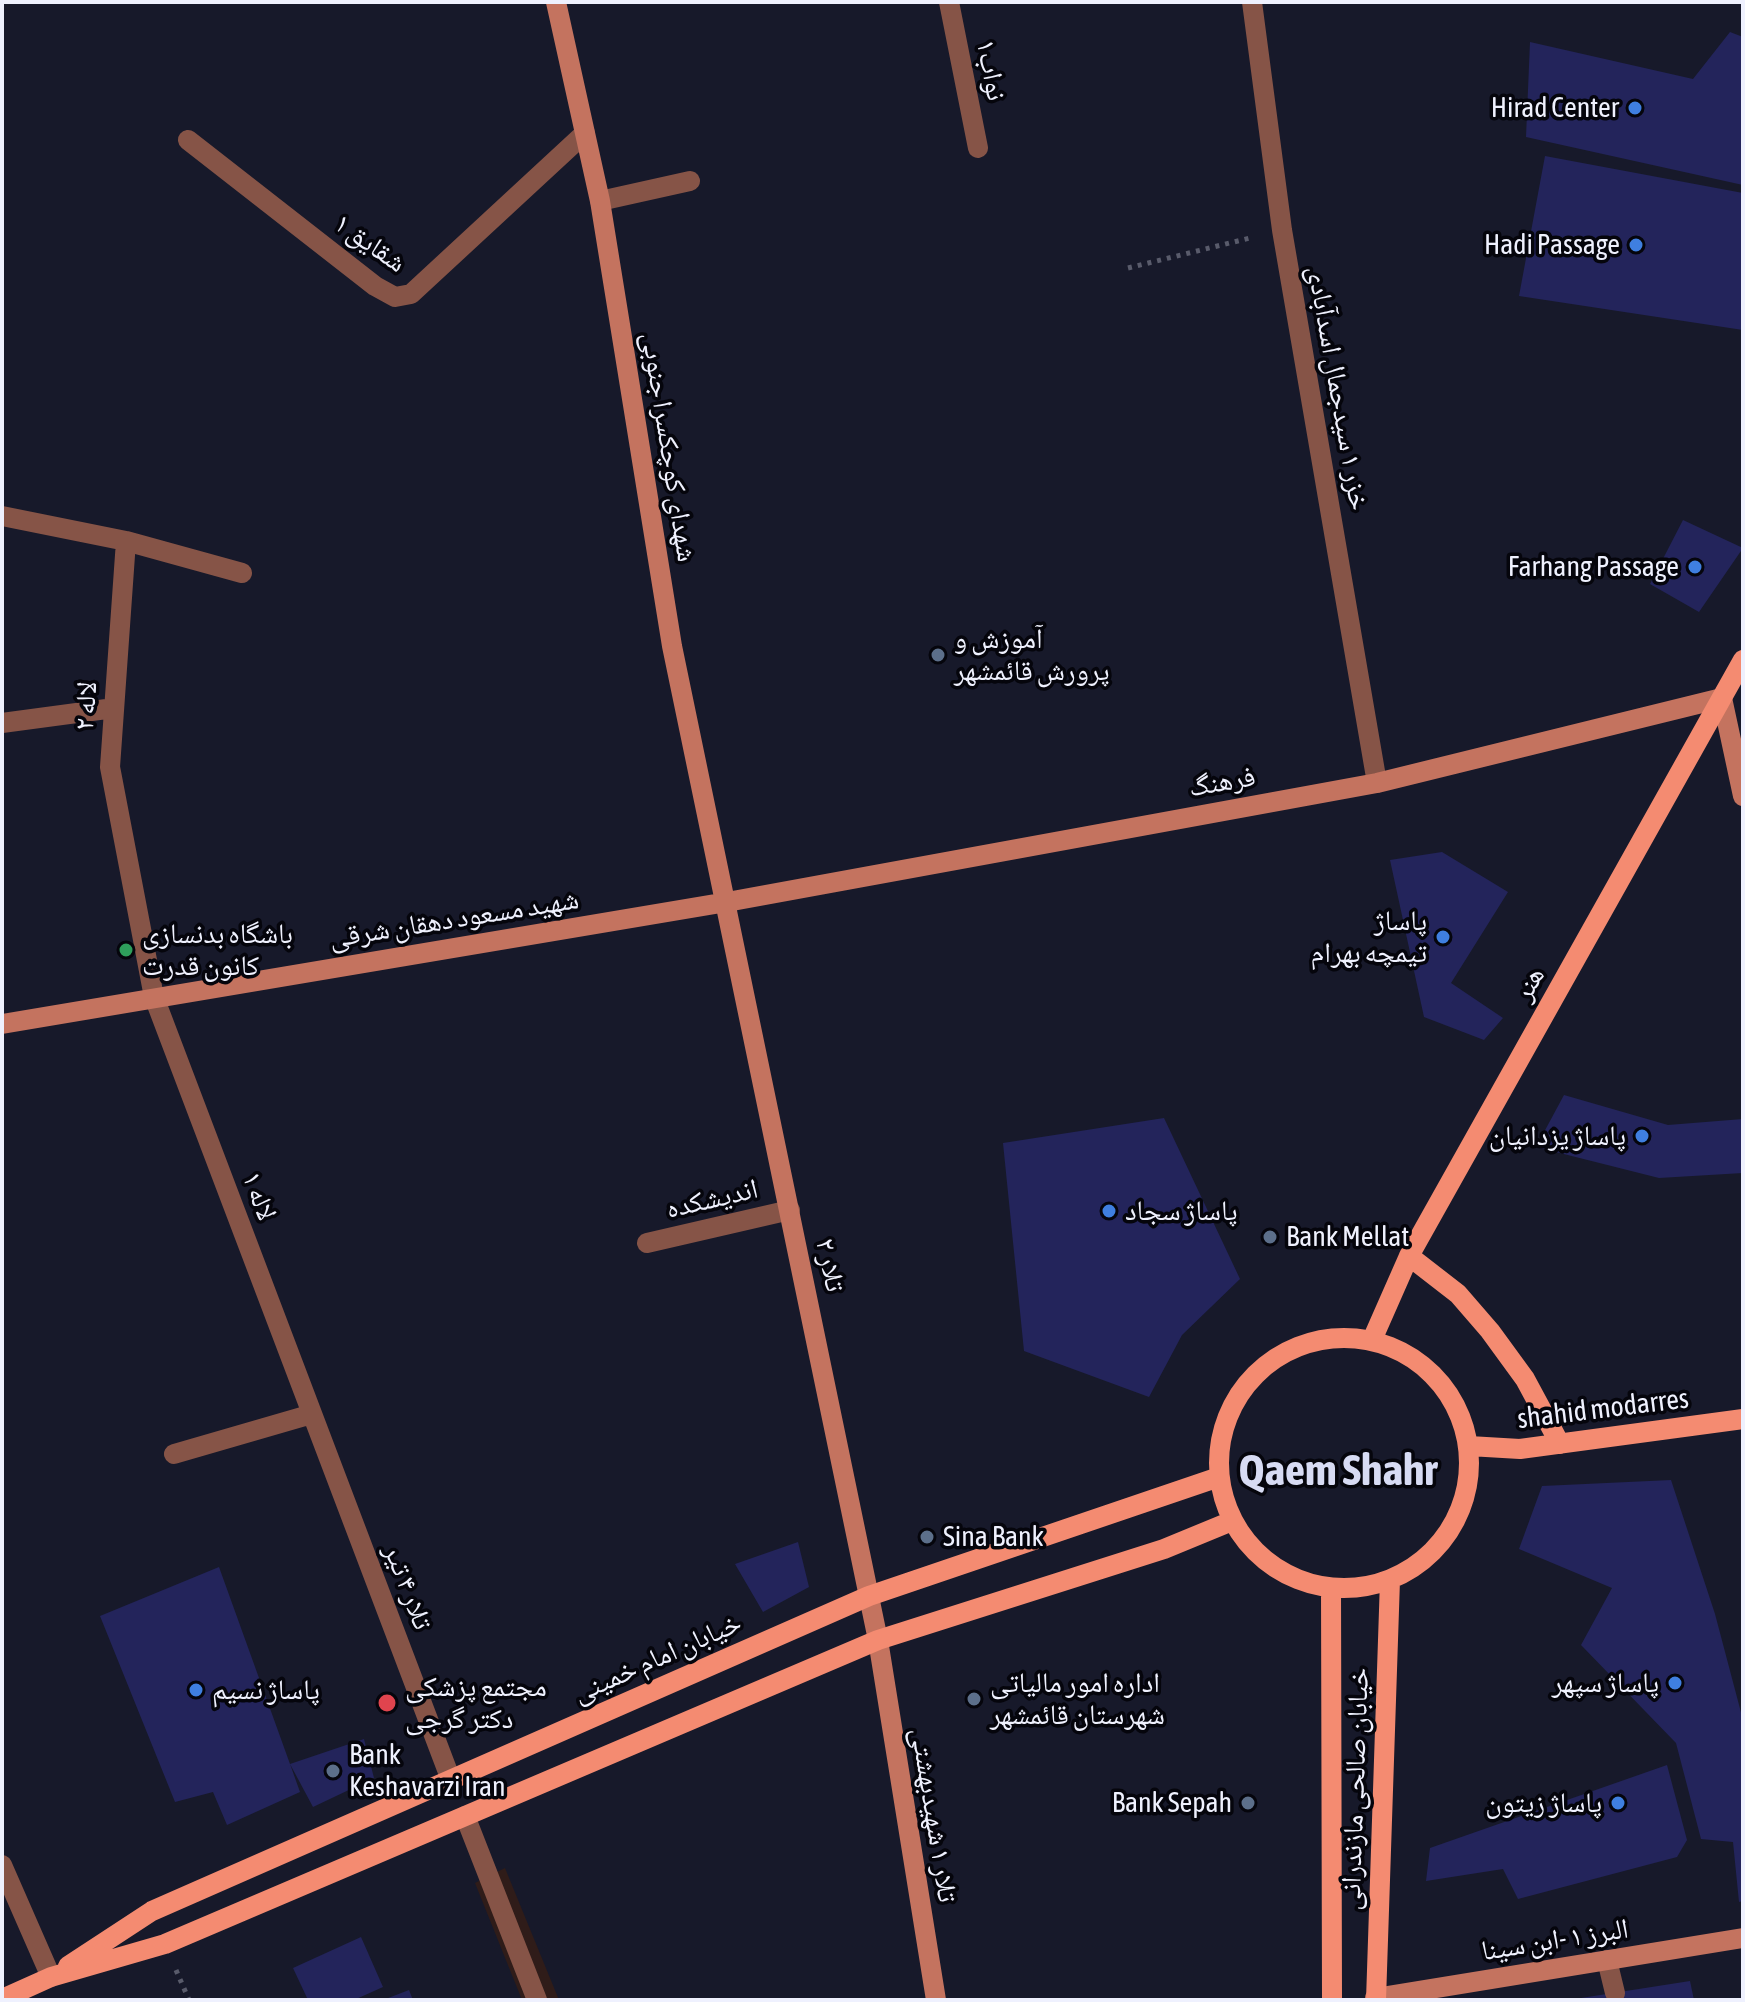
<!DOCTYPE html>
<meta charset="utf-8">
<style>
body{margin:0}
#map{position:relative;width:1745px;height:2002px;overflow:hidden;background:#17192a;font-family:"Asap Condensed",sans-serif}
canvas{display:block}
.frame{position:absolute;inset:0;border:4px solid #eff1fe;pointer-events:none}
</style>
<div id="map">
<canvas width="1745" height="2002"></canvas>
<div class="frame"></div>
</div>
<script>
const context = document.querySelector('canvas').getContext('2d');
context.lineJoin = 'round';
function fill(path, color) { context.fillStyle = color; context.fill(path, 'evenodd'); }
const toPath = rows => new Path2D(rows.map(r => 'M' + r).join(''));
function strokePath(path, color, width, dash) { context.strokeStyle = color; context.lineWidth = width; context.lineCap = dash ? 'butt' : 'round'; context.setLineDash(dash || []); context.stroke(path); }
function write(font, color, halo, rows, align = 'center') {
  context.font = font + ' "Asap Condensed","Noto Naskh Arabic",sans-serif'; context.lineWidth = 7; context.setLineDash([]); context.textBaseline = 'middle'; context.strokeStyle = halo; context.fillStyle = color; for (const [text, x, y, turn = 0] of rows) {
    context.save(); context.translate(x, y); context.rotate((+turn || 0) * Math.PI / 180); context.textAlign = isNaN(turn) ? turn : align; if (halo) context.strokeText(text, 0, 0); context.fillText(text, 0, 0); context.restore();
  }
}
fill(toPath([
 [505,1868,559,2000,522,2000,475,1883]
]), '#2f1c19');
fill(toPath([
 [1730,32,1743,37,1743,185,1526,137,1530,42,1693,79],
 [1545,156,1743,193,1743,330,1519,296],
 [1683,520,1743,548,1699,612,1650,584],
 [1442,852,1508,892,1451,983,1503,1018,1484,1040,1424,1017,1390,860],
 [1564,1095,1668,1125,1743,1119,1743,1173,1659,1178,1536,1147],
 [1164,1118,1240,1279,1182,1335,1149,1397,1024,1351,1003,1143],
 [1671,1480,1715,1614,1743,1720,1743,1901,1739,1902,1733,1842,1701,1839,1676,1743,1581,1645,1612,1588,1519,1549,1542,1486],
 [798,1542,809,1587,763,1612,735,1564],
 [219,1567,290,1764,364,1739,374,1778,313,1807,290,1764,300,1792,227,1825,213,1792,175,1802,100,1616],
 [1667,1765,1687,1840,1677,1857,1518,1899,1503,1869,1426,1881,1430,1848],
 [361,1937,383,1987,354,2000,308,2000,293,1968],
 [1690,1981,1694,2000,1581,2000,1581,1998],
 [409,1990,413,2000,383,2000]
]), '#23245b');
strokePath(toPath([
 [1128,268,1254,237],
 [176,1970,189,2000]
]), '#595b6b', 5, [4, 6]);
strokePath(toPath([
 [949,2,978,148],
 [1252,2,1282,230,1377,783],
 [188,140,375,286,395,297,411,294,585,133],
 [600,201,690,181],
 [2,516,126,541,242,573],
 [126,541,110,767,154,997,451,1780],
 [2,723,114,708],
 [647,1243,790,1210],
 [174,1454,312,1414],
 [465,1816,537,2000],
 [2,1865,51,1977],
 [1607,1960,1615,1993]
]), '#865447', 20);
strokePath(toPath([
 [556,2,600,201,672,646,878,1640,936,2000],
 [2,1024,727,902,1377,783,1722,698,1743,796],
 [1375,1998,1743,1938]
]), '#c4735f', 20);
strokePath(toPath([
 [1409,1256,1458,1294,1490,1331,1525,1379,1560,1444],
 '1219 1463a125 125 0 1 1 250 0a125 125 0 1 1-250 0Z',
 [1372,1340,1409,1256,1743,660],
 [1469,1446,1520,1449,1743,1419],
 [1331,1588,1332,2000],
 [68,1966,152,1911,869,1596,1219,1477],
 [2,1999,51,1977,165,1944,878,1640,1164,1549,1232,1521],
 [1376,2000,1390,1580]
]), '#f48b71', 20);
for (const [x, y, r, color] of [
 [1635,108,8,"#3f7fe0"],
 [1636,245,8,"#3f7fe0"],
 [1695,567,8,"#3f7fe0"],
 [938,655,8,"#5c6f8a"],
 [1443,937,8,"#3f7fe0"],
 [126,950,8,"#2e9e5b"],
 [1642,1136,8,"#3f7fe0"],
 [1109,1211,8,"#3f7fe0"],
 [1270,1237,8,"#5c6f8a"],
 [927,1537,8,"#5c6f8a"],
 [1675,1683,8,"#3f7fe0"],
 [196,1690,8,"#3f7fe0"],
 [974,1699,8,"#5c6f8a"],
 [387,1703,10,"#e0444e"],
 [333,1771,8,"#5c6f8a"],
 [1248,1803,8,"#5c6f8a"],
 [1618,1803,8,"#3f7fe0"]
]) { const dot = new Path2D(); dot.arc(x, y, r, 0, 2 * Math.PI); context.fillStyle = color; context.fill(dot); strokePath(dot, '#05050c', 3); }
write('28px', '#eff1fe', '#05050c', [
 ["نواب۱",991,70,79],
 ["شقایق ۱",370,243,35],
 ["خزر ۱ سیدجمال اسدآبادی",1338,388,80],
 ["شهدای کوچکسرا جنوبی",669,447,81],
 ["لاله ۲",86,706,-86],
 ["فرهنگ",1222,782,-10],
 ["شهید مسعود دهقان شرقی",454,919,-9],
 ["هنر",1529,984,-61],
 ["لاله ۱",259,1196,69],
 ["اندیشکده",712,1199,-13],
 ["تلار ۲",830,1265,78],
 ["shahid modarres",1603,1409,-7],
 ["تلار ۴ تیر",408,1587,69],
 ["خیابان امام خمینی",657,1658,-24],
 ["خیابان صالحی مازندرانی",1355,1789,-88],
 ["تلار ۱ شهیدبهشتی",934,1815,81],
 ["البرز ۱ -ابن سینا",1555,1940,-9]
]);
write('28px', '#eff1fe', '#05050c', [
 ["Hirad Center",1619,108,"right"],
 ["Hadi Passage",1620,245,"right"],
 ["Farhang Passage",1679,567,"right"],
 ["آموزش و",954,639],
 ["پرورش قائمشهر",954,671],
 ["پاساژ",1427,921,"right"],
 ["تیمچه بهرام",1427,953,"right"],
 ["باشگاه بدنسازی",142,934],
 ["کانون قدرت",142,966],
 ["پاساژ یزدانیان",1626,1136,"right"],
 ["پاساژ سجاد",1125,1211],
 ["Bank Mellat",1286,1237],
 ["Sina Bank",943,1537],
 ["اداره امور مالیاتی",990,1683],
 ["شهرستان قائمشهر",990,1715],
 ["پاساژ سپهر",1659,1683,"right"],
 ["مجتمع پزشکی",405,1687],
 ["دکتر گرجی",405,1719],
 ["پاساژ نسیم",212,1690],
 ["Bank",349,1755],
 ["Keshavarzi Iran",349,1787],
 ["Bank Sepah",1232,1803,"right"],
 ["پاساژ زیتون",1602,1803,"right"]
], 'left');
write('bold 44px', '#d7dbf3', '#05050c', [
 ["Qaem Shahr",1338,1471]
]);
</script>
